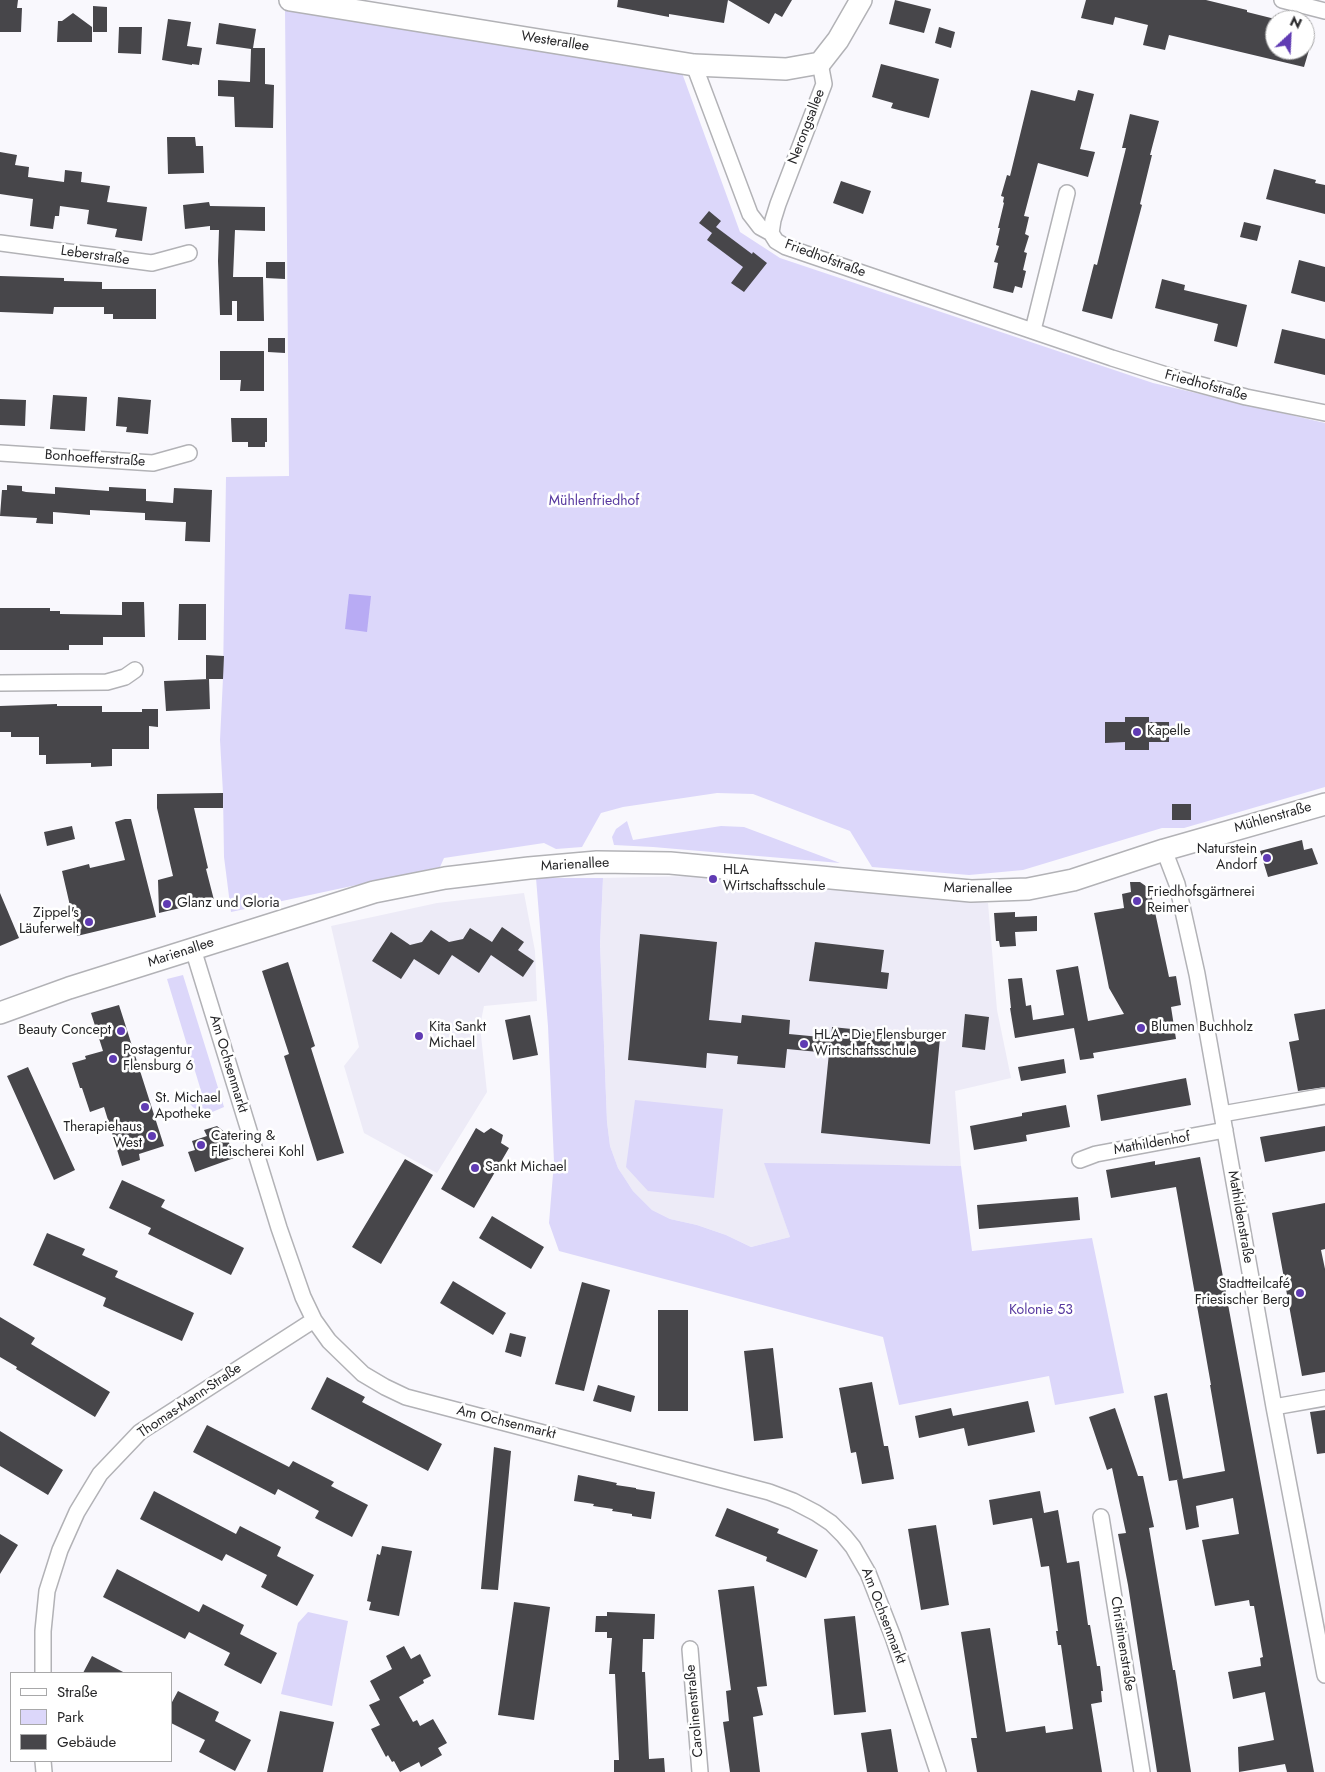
<!DOCTYPE html>
<meta charset="utf-8">
<style>
body{margin:0}
#map{position:relative;width:1325px;height:1772px;overflow:hidden;background:#f9f8fd;font-family:Jost,sans-serif}
canvas{display:block}
.legend{position:absolute;left:10px;top:1672px;width:162px;height:90px;box-sizing:border-box;background:#fff;border:1px solid #a8a8a9;margin:0;padding:6px 9px;list-style:none;font-size:15px;color:#262628}
.legend li{display:flex;align-items:center;gap:10px;height:25px}
.legend b{width:25px;border:1px solid #a8a8a9}
.north{position:absolute;left:1265px;top:10px;width:50px;height:50px;box-sizing:border-box;background:#fff;border:1px solid #a8a8a9;border-radius:50%;rotate:25deg;font-size:14px;font-weight:700;line-height:20px;text-align:center;color:#262628}
.north::after{content:'';display:block;margin:auto;width:18px;height:22px;background:#603bb3;clip-path:polygon(50% 0,100% 100%,50% 72%,0 100%)}
</style>
<div id="map">
<canvas width="1325" height="1772"></canvas>
<ul class="legend">
<li><b style="height:6px;background:#fff"></b>Straße</li>
<li><b style="height:14px;background:#dcd7fa"></b>Park</li>
<li><b style="height:14px;background:#47464a"></b>Gebäude</li>
</ul>
<div class="north">N</div>
</div>
<script>
const context = document.querySelector('canvas').getContext('2d');
context.lineJoin = 'round';
function fill(path, color) { context.fillStyle = color; context.fill(path, 'evenodd'); }
const toPath = rows => new Path2D(rows.map(r => 'M' + r).join(''));
function strokePath(path, color, width, dash) { context.strokeStyle = color; context.lineWidth = width; context.lineCap = dash ? 'butt' : 'round'; context.setLineDash(dash || []); context.stroke(path); }
function write(font, color, halo, rows, align = 'center') {
  context.font = font + ' Jost,sans-serif'; context.lineWidth = 5; context.setLineDash([]); context.textBaseline = 'middle'; context.strokeStyle = halo; context.fillStyle = color; for (const [text, x, y, turn = 0] of rows) {
    context.save(); context.translate(x, y); context.rotate((+turn || 0) * Math.PI / 180); context.textAlign = isNaN(turn) ? turn : align; if (halo) context.strokeText(text, 0, 0); context.fillText(text, 0, 0); context.restore();
  }
}
fill(toPath([
 [689,876,988,903,997,1010,1011,1078,955,1091,961,1166,765,1164,790,1237,751,1247,726,1235,697,1225,670,1219,652,1210,633,1191,618,1168,610,1146,607,1122,600,944,603,878],
 [524,893,535,951,537,1001,484,1006,480,1026,487,1092,437,1173,364,1133,344,1066,359,1047,331,926,437,903]
]), '#edebf7');
fill(toPath([
 [285,9,682,73,740,232,780,258,1153,383,1325,423,1325,787,1184,828,1162,828,1023,870,969,875,872,867,850,831,753,794,717,793,623,807,601,813,582,847,556,849,544,843,444,858,440,867,231,912,224,857,223,793,220,740,223,678,226,477,289,476],
 [627,821,633,840,721,826,744,827,840,863,653,847,614,845,612,837,616,829],
 [536,878,603,878,600,944,607,1122,610,1146,618,1168,633,1191,652,1210,670,1219,697,1225,726,1235,751,1247,790,1237,764,1163,961,1166,972,1251,1092,1238,1124,1393,1055,1405,1049,1376,899,1405,883,1337,559,1251,549,1223,554,1162,548,1026],
 [183,975,224,1107,210,1113,196,1110,191,1105,188,1099,202,1094,167,979],
 [635,1100,723,1109,714,1198,648,1191,626,1167],
 [308,1612,348,1621,332,1706,281,1694,298,1623]
]), '#dcd7fa');
fill(toPath([
 [349,594,371,596,367,632,345,629]
]), '#b8abf4');
fill(toPath([
 [0,0,18,0,17,8,22,8,21,32,0,32],
 [618,0,792,0,782,17,775,13,769,24,728,0,724,23,669,14,669,17,617,7],
 [895,0,931,9,924,33,889,24],
 [1086,0,1206,0,1247,10,1247,12,1275,19,1275,50,1309,50,1304,67,1169,35,1165,50,1143,45,1148,25,1115,17,1113,25,1081,18],
 [93,6,107,7,107,32,93,32],
 [73,13,92,27,92,42,57,42,58,21,62,21],
 [168,19,191,22,187,46,202,48,199,65,192,64,192,65,162,60],
 [219,23,256,29,253,48,265,48,265,84,274,85,273,128,235,127,234,97,218,96,218,80,250,82,251,49,216,44],
 [119,27,142,27,141,54,118,53],
 [939,27,955,32,951,48,935,43],
 [881,64,939,79,929,118,891,108,893,103,872,97],
 [1031,90,1075,101,1078,90,1094,94,1080,149,1095,152,1088,177,1038,163,1024,216,1029,217,1025,234,1029,236,1024,252,1027,253,1023,270,1026,271,1022,288,1015,286,1013,293,993,288,998,263,994,262,999,246,996,245,1000,228,998,228,1004,203,1003,202,1004,197,1001,196,1007,175,1010,176],
 [1130,114,1159,121,1150,155,1152,155,1140,204,1142,205,1112,319,1082,311,1094,264,1097,265,1126,148,1122,148],
 [167,137,195,137,196,146,203,146,204,173,168,174],
 [0,152,17,155,15,165,29,167,28,177,64,182,65,170,82,172,81,182,110,186,107,202,147,207,142,241,115,237,117,229,87,224,89,210,60,206,59,216,55,216,53,229,30,226,33,199,0,194],
 [1274,169,1316,180,1315,183,1325,185,1325,214,1266,199],
 [841,181,871,191,863,214,833,203],
 [209,202,210,206,265,207,265,231,235,230,233,277,263,277,264,321,237,321,237,301,232,301,232,315,220,315,218,261,219,230,210,230,210,226,185,229,183,205],
 [709,211,721,221,716,227,752,254,753,252,767,263,744,292,731,283,743,267,707,240,712,233,699,223],
 [1244,222,1261,226,1257,241,1240,237],
 [1299,260,1325,267,1325,302,1291,293],
 [266,262,285,262,285,279,266,278],
 [0,276,64,278,64,281,102,282,102,289,156,289,156,319,113,319,113,314,104,314,104,307,54,307,53,314,0,312],
 [1162,279,1185,285,1184,290,1247,305,1237,347,1214,341,1218,324,1155,308],
 [1282,329,1325,339,1325,375,1274,363],
 [268,338,285,338,285,353,268,352],
 [220,351,264,351,264,391,240,391,241,380,220,380],
 [53,395,87,397,85,431,50,429],
 [118,397,151,400,148,434,126,432,127,427,116,426],
 [0,399,26,400,25,426,0,425],
 [231,418,267,418,267,442,265,442,265,447,248,447,248,442,232,442],
 [7,485,22,486,22,491,26,492,55,494,55,487,109,491,109,487,146,489,146,501,173,503,174,488,212,490,210,542,185,541,186,522,145,520,145,513,90,510,90,515,53,512,53,524,36,523,37,518,0,516,2,490,7,490],
 [122,602,144,602,145,637,103,637,103,645,69,645,69,650,0,650,0,608,50,608,50,611,60,611,60,614,122,615],
 [179,604,206,604,206,640,178,640],
 [206,655,224,656,223,679,206,679],
 [209,679,210,709,166,711,164,681],
 [57,704,57,706,102,706,102,712,142,712,142,709,158,709,158,727,149,726,149,749,112,749,112,766,91,767,91,763,46,764,46,755,39,755,39,737,11,737,11,732,0,732,0,706],
 [1125,717,1149,717,1149,722,1169,722,1169,742,1149,742,1149,750,1125,750,1125,742,1105,743,1105,722,1125,722],
 [223,793,223,808,194,808,208,868,206,869,214,900,159,913,158,880,173,876,157,808,157,794],
 [1172,804,1191,804,1191,820,1172,820],
 [125,819,131,819,156,917,77,936,62,871,89,864,90,868,125,860,115,822],
 [72,826,75,839,47,846,44,832],
 [1302,840,1304,850,1312,848,1318,864,1268,877,1260,851],
 [1130,882,1140,882,1150,889,1169,977,1176,976,1181,1005,1171,1007,1176,1039,1093,1053,1094,1058,1080,1060,1074,1028,1015,1038,1010,1008,1011,1008,1008,979,1022,978,1026,1006,1031,1005,1033,1020,1064,1015,1056,970,1078,966,1088,1021,1124,1014,1109,988,1094,913,1124,908,1122,894,1131,892],
 [0,893,19,938,0,946],
 [1015,912,1015,917,1037,916,1037,931,1015,932,1016,946,1000,947,999,941,996,941,994,913],
 [502,927,524,942,518,950,534,961,523,977,491,955,479,973,452,955,439,975,414,959,401,979,372,961,391,932,410,945,422,942,431,930,449,942,463,939,470,928,492,942],
 [640,934,717,942,709,1020,741,1023,742,1015,790,1020,789,1034,831,1038,832,1027,940,1038,930,1144,821,1133,829,1053,787,1049,785,1068,737,1064,738,1056,707,1053,706,1068,628,1060],
 [815,942,884,950,881,972,889,973,887,989,809,981],
 [288,962,315,1046,311,1048,344,1153,317,1161,284,1056,289,1054,262,971],
 [119,1005,164,1146,139,1154,140,1160,122,1166,104,1107,90,1112,82,1088,80,1088,72,1063,86,1059,85,1056,103,1051,91,1013],
 [1325,1009,1325,1087,1298,1091,1289,1042,1299,1040,1294,1014],
 [965,1014,989,1017,985,1050,962,1047],
 [530,1015,538,1055,513,1060,505,1020],
 [1064,1059,1066,1073,1021,1081,1018,1067],
 [28,1067,75,1170,54,1180,7,1076],
 [1186,1078,1191,1105,1101,1121,1097,1095],
 [1066,1105,1070,1127,1026,1135,1027,1141,974,1150,970,1126,1022,1116,1022,1113],
 [217,1126,226,1133,234,1158,195,1172,188,1152,195,1150,192,1141,207,1136,204,1130],
 [1325,1126,1325,1151,1265,1162,1260,1137],
 [476,1128,484,1133,491,1128,503,1135,501,1143,509,1148,474,1208,441,1189],
 [1200,1157,1221,1266,1314,1772,1287,1772,1285,1764,1239,1772,1238,1747,1274,1740,1265,1692,1233,1699,1228,1672,1261,1666,1260,1658,1263,1657,1254,1606,1250,1606,1249,1600,1215,1606,1202,1540,1239,1534,1233,1498,1196,1506,1199,1527,1186,1530,1177,1480,1225,1471,1210,1385,1211,1385,1176,1187,1111,1198,1106,1170,1155,1161,1155,1165],
 [405,1159,433,1175,381,1264,352,1247],
 [122,1180,165,1200,161,1207,244,1248,231,1275,148,1234,151,1228,109,1208],
 [1078,1197,1080,1220,979,1229,977,1205],
 [1325,1203,1325,1249,1321,1250,1325,1269,1325,1372,1302,1376,1272,1213],
 [492,1216,544,1247,531,1269,479,1238],
 [47,1233,85,1249,82,1255,118,1271,115,1277,194,1313,182,1341,103,1306,106,1298,33,1265],
 [453,1281,506,1313,493,1335,440,1303],
 [582,1282,610,1290,584,1391,555,1384],
 [658,1310,688,1310,688,1411,658,1411],
 [0,1317,35,1338,31,1344,110,1392,95,1417,16,1369,17,1367,0,1357],
 [510,1333,526,1337,521,1357,505,1352],
 [773,1348,783,1438,754,1441,744,1351],
 [327,1377,365,1397,362,1402,442,1444,428,1471,311,1409],
 [872,1382,884,1446,888,1446,894,1479,862,1484,856,1452,851,1453,839,1388],
 [598,1385,635,1396,631,1412,593,1401],
 [1167,1393,1183,1479,1169,1481,1154,1396],
 [1028,1401,1035,1432,968,1446,964,1428,919,1438,915,1416,951,1408,953,1416],
 [1115,1408,1138,1476,1143,1476,1154,1527,1149,1528,1173,1670,1175,1670,1191,1772,1157,1772,1128,1585,1118,1534,1126,1533,1112,1468,1107,1470,1089,1417],
 [1325,1410,1325,1453,1317,1454,1310,1412],
 [207,1425,289,1467,293,1461,334,1482,331,1486,368,1505,352,1537,315,1518,319,1511,278,1489,275,1495,193,1452],
 [0,1431,63,1470,48,1495,0,1466],
 [494,1447,511,1451,498,1590,481,1589],
 [578,1475,617,1483,616,1485,636,1488,636,1489,655,1492,651,1519,632,1516,632,1514,612,1511,613,1509,593,1506,594,1504,574,1501],
 [154,1491,236,1534,240,1526,281,1547,277,1556,314,1575,297,1606,261,1587,267,1575,226,1554,222,1561,140,1519],
 [1040,1491,1044,1513,1058,1510,1067,1563,1079,1561,1088,1625,1090,1625,1097,1666,1100,1666,1103,1691,1101,1691,1102,1702,1091,1704,1102,1772,977,1772,971,1738,977,1738,961,1632,990,1628,1006,1732,1045,1726,1046,1733,1073,1729,1061,1645,1058,1645,1056,1631,1058,1631,1049,1566,1041,1567,1032,1518,993,1525,989,1500],
 [727,1508,779,1529,777,1533,818,1550,806,1578,766,1561,767,1557,715,1536],
 [936,1525,949,1605,921,1610,908,1529],
 [0,1534,18,1545,0,1574],
 [382,1546,412,1551,399,1616,369,1610,371,1602,367,1601,377,1554,380,1555],
 [117,1569,199,1612,203,1604,244,1625,240,1634,277,1653,261,1684,224,1665,230,1653,189,1632,185,1639,103,1597],
 [754,1586,767,1686,757,1687,763,1715,753,1717,760,1772,730,1772,723,1722,729,1721,726,1691,731,1690,718,1590],
 [514,1602,550,1607,534,1720,498,1715],
 [607,1612,655,1614,654,1639,643,1639,642,1672,645,1672,649,1759,664,1758,665,1772,614,1772,614,1760,619,1760,615,1674,609,1674,612,1638,607,1638,607,1632,595,1632,596,1616,607,1616],
 [855,1616,866,1712,834,1715,824,1619],
 [404,1646,411,1659,420,1654,431,1676,423,1680,424,1683,399,1697,413,1722,417,1720,420,1726,433,1719,447,1743,438,1748,442,1755,421,1767,419,1762,400,1772,394,1761,392,1762,388,1755,386,1757,371,1729,380,1725,369,1705,380,1700,370,1681,392,1669,386,1656],
 [92,1656,125,1673,83,1673],
 [178,1691,219,1712,215,1721,251,1740,235,1771,199,1752,205,1740,171,1723,171,1704],
 [280,1711,334,1722,323,1772,267,1772],
 [891,1729,898,1772,867,1772,861,1733]
]), '#47464a');
const street = toPath([
 [1282,0,1325,11],
 [694,65,750,214,760,227,771,233,776,241,786,247,1112,358,1179,379,1246,397,1325,413],
 [771,233,773,220,778,204,824,84,820,63],
 [0,243,152,263,189,253],
 [1033,330,1067,193],
 [0,453,153,463,189,453],
 [0,683,107,682,125,677,135,670],
 [1164,850,1177,884,1197,974,1274,1407,1325,1675],
 [193,949,279,1228,303,1297,314,1320,329,1341,363,1374,385,1387,406,1397,769,1492,793,1501,816,1513,831,1523,844,1536,853,1547,868,1573,893,1637,938,1772],
 [1222,1114,1325,1096],
 [1080,1160,1096,1154,1225,1130],
 [1274,1407,1325,1398],
 [1101,1517,1142,1772],
 [690,1649,700,1772],
 [43,1673,43,1631,47,1591,60,1550,77,1512,100,1474,140,1432,314,1320],
 [43,1761,44,1772]
]);
const secondary = toPath([
 [290,0,694,65,786,69,820,63,838,40,861,0],
 [0,1013,69,988,374,892,445,878,529,868,597,862,670,863,971,891,1028,889,1073,880,1164,850,1325,804]
]);
strokePath(street, '#b2b2b6', 18);
strokePath(secondary, '#b2b2b6', 24);
strokePath(street, '#fff', 15);
strokePath(secondary, '#fff', 21);
for (const [x, y, r, color] of [
 [1137,732,5,"#603bb3"],
 [1267,858,5,"#603bb3"],
 [713,879,5,"#603bb3"],
 [1137,901,5,"#603bb3"],
 [167,904,5,"#603bb3"],
 [89,922,5,"#603bb3"],
 [1141,1028,5,"#603bb3"],
 [121,1031,5,"#603bb3"],
 [419,1036,5,"#603bb3"],
 [804,1044,5,"#603bb3"],
 [113,1059,5,"#603bb3"],
 [145,1107,5,"#603bb3"],
 [152,1136,5,"#603bb3"],
 [201,1145,5,"#603bb3"],
 [475,1168,5,"#603bb3"],
 [1300,1293,5,"#603bb3"]
]) { const dot = new Path2D(); dot.arc(x, y, r, 0, 2 * Math.PI); context.fillStyle = color; context.fill(dot); strokePath(dot, '#fff', 2); }
write('14px', '#262628', '#fff', [
 ["Westerallee",555,42,9],
 ["Nerongsallee",807,127,-69],
 ["Leberstraße",95,256,8],
 ["Friedhofstraße",825,259,20],
 ["Friedhofstraße",1206,386,15],
 ["Bonhoefferstraße",95,459,4],
 ["Mühlenstraße",1273,818,-16],
 ["Marienallee",575,865,-3],
 ["Marienallee",978,889,1],
 ["Marienallee",181,953,-18],
 ["Am Ochsenmarkt",228,1064,73],
 ["Mathildenhof",1152,1144,-10],
 ["Mathildenstraße",1240,1217,80],
 ["Thomas-Mann-Straße",190,1401,-34],
 ["Am Ochsenmarkt",506,1423,14],
 ["Am Ochsenmarkt",883,1616,69],
 ["Christinenstraße",1122,1644,81],
 ["Carolinenstraße",695,1711,-95]
]);
write('14px', '#56389f', '#fff', [
 ["Mühlenfriedhof",594,502],
 ["Kolonie 53",1041,1311]
]);
write('14px', '#262628', '#fff', [
 ["Kapelle",1147,732],
 ["Naturstein",1257,850,"right"],
 ["Andorf",1257,866,"right"],
 ["HLA",723,871],
 ["Wirtschaftsschule",723,887],
 ["Friedhofsgärtnerei",1147,893],
 ["Reimer",1147,909],
 ["Glanz und Gloria",177,904],
 ["Zippel's",79,914,"right"],
 ["Läuferwelt",79,930,"right"],
 ["Kita Sankt",429,1028],
 ["Michael",429,1044],
 ["Blumen Buchholz",1151,1028],
 ["Beauty Concept",111,1031,"right"],
 ["HLA - Die Flensburger",814,1036],
 ["Wirtschaftsschule",814,1052],
 ["Postagentur",123,1051],
 ["Flensburg 6",123,1067],
 ["St. Michael",155,1099],
 ["Apotheke",155,1115],
 ["Therapiehaus",142,1128,"right"],
 ["West",142,1144,"right"],
 ["Catering &",211,1137],
 ["Fleischerei Kohl",211,1153],
 ["Sankt Michael",485,1168],
 ["Stadtteilcafé",1290,1285,"right"],
 ["Friesischer Berg",1290,1301,"right"]
], 'left');
</script>
